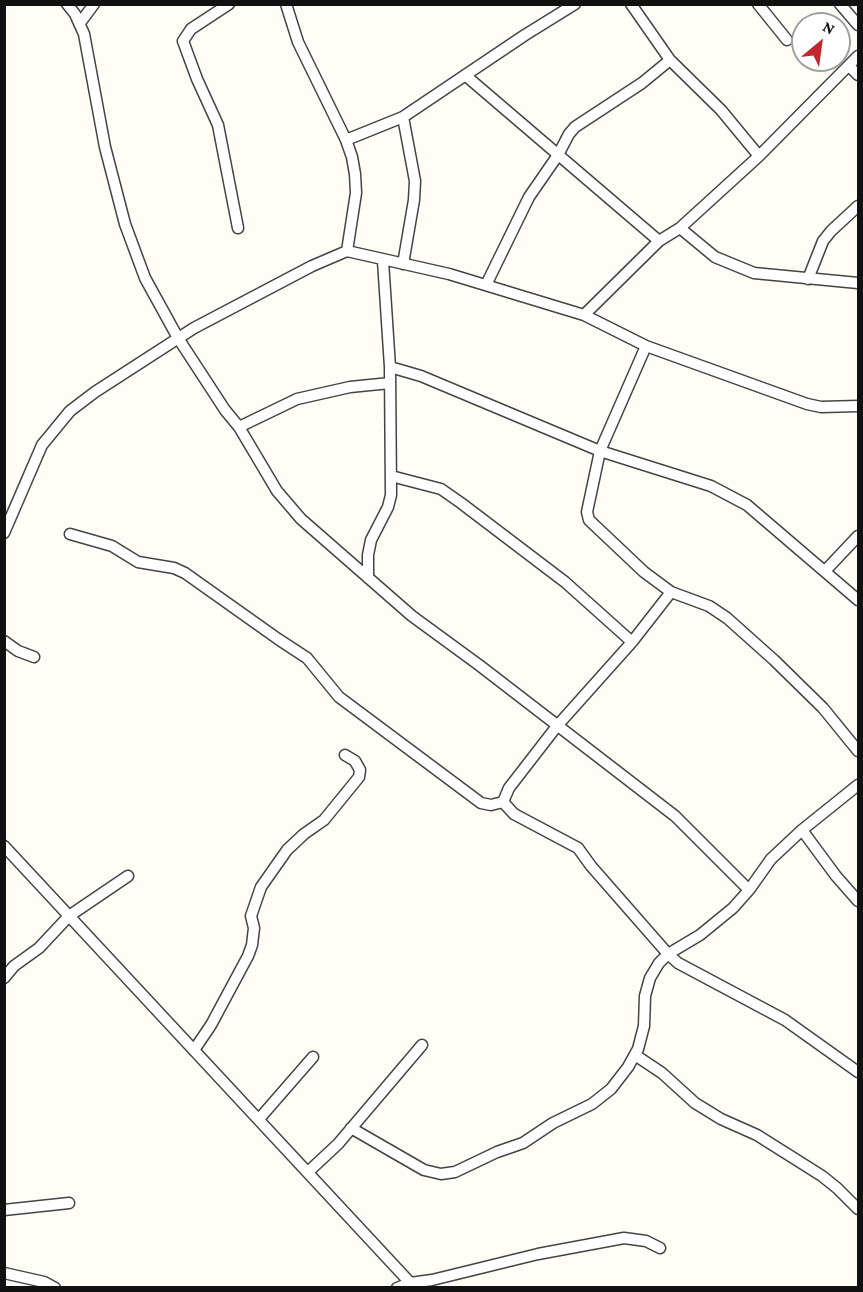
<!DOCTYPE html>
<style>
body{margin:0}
#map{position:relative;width:863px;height:1292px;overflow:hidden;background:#fffdf5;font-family:"Crimson Pro",serif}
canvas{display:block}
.frame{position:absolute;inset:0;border:6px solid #111;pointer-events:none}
.north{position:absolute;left:791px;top:12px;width:60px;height:60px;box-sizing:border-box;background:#fff;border:2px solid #a0a0a0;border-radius:50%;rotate:29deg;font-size:16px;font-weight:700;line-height:24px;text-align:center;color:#111}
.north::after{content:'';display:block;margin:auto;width:21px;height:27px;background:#c4262e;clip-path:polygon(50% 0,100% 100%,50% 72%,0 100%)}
</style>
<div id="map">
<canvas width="863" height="1292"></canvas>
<div class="frame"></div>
<div class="north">N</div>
</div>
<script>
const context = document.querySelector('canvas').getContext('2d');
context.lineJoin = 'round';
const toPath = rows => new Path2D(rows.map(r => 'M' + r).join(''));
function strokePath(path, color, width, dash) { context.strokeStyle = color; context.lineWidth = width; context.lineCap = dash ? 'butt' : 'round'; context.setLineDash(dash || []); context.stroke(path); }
const street = toPath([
 [67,4,75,14,84,34,105,147,125,224,145,278,178,338,225,410,239,427,277,491,301,519,412,616,479,665,675,816,749,890],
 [229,4,191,29,183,41,197,79,218,125,238,228],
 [286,4,298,42,346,140,352,157,355,174,356,193,347,251],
 [631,4,670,60,721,110,759,156],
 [758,4,787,40],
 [840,4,858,25],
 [80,23,94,4],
 [849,66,858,75],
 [465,75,659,241],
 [346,140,403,117,525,35,575,4],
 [680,228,715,257,754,273,858,283],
 [403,264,414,200,415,181,403,117],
 [808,279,823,241,831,231,858,206],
 [486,285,529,197,558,155,569,134,575,127,642,83,670,60],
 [584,315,659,241,680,228,759,156,858,56],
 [646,346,600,451,587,512,589,520,644,572,671,592,709,606,727,618,774,660,823,708,858,751],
 [390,367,421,376,600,451,711,486,747,505,858,600],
 [239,427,297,399,350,387,390,383],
 [391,476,441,489,461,503,565,582,632,642],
 [4,533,42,445,70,411,95,392,194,328,312,266,347,251,449,274,584,315,646,346,807,404,821,407,858,406],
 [70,534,112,546,138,562,174,568,185,573,278,639,307,658,339,697,481,803,491,805,503,802],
 [825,571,858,536],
 [368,578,368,555,371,540,388,507,391,495,390,367,383,261],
 [4,641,18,651,34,657],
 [503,802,514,814,578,848,591,866,668,954,678,963,785,1020,858,1072],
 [503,802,509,788,557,726,632,642,671,592],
 [802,830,836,876,858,901],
 [4,846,415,1288],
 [4,978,14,966,39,948,69,916,128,876],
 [194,1050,211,1025,248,956,252,945,254,928,251,916,261,887,287,850,304,834,324,820,359,777,360,770,355,761,345,755],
 [635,1055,662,1073,695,1103,721,1119,757,1135,822,1176,837,1188,858,1209],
 [259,1119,313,1057],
 [351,1128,424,1170,441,1174,455,1172,497,1152,523,1143,553,1123,592,1104,611,1089,628,1067,638,1049,644,1026,645,996,650,978,659,963,668,954,700,935,733,908,749,890,771,859,802,830,858,785],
 [308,1172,338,1144,422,1045],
 [4,1210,69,1203],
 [4,1273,44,1282,55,1288],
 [397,1288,410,1283,432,1280,538,1254,624,1238,646,1241,660,1248]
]);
strokePath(street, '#444', 13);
strokePath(street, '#fff', 10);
</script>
